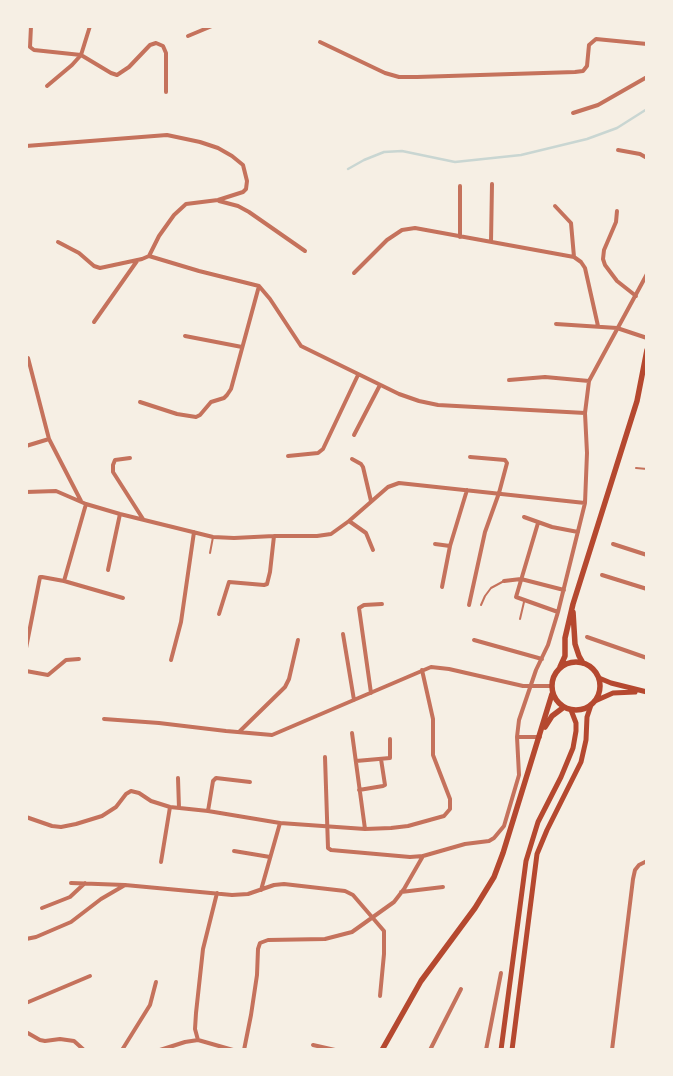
<!DOCTYPE html>
<style>
body{margin:0}
#map{position:relative;width:673px;height:1076px;overflow:hidden;background:#f6efe4;font-family:Barlow,sans-serif}
canvas{display:block}
.frame{position:absolute;inset:0;border:28px solid #f6efe4;pointer-events:none}
</style>
<div id="map">
<canvas width="673" height="1076"></canvas>
<div class="frame"></div>
</div>
<script>
const context = document.querySelector('canvas').getContext('2d');
context.lineJoin = 'round';
const toPath = rows => new Path2D(rows.map(r => 'M' + r).join(''));
function strokePath(path, color, width, dash) { context.strokeStyle = color; context.lineWidth = width; context.lineCap = dash ? 'butt' : 'round'; context.setLineDash(dash || []); context.stroke(path); }
strokePath(toPath([
 [348,169,364,160,384,152,402,151,455,162,521,155,587,139,617,128,647,109]
]), '#c9d6d2', 2.5);
strokePath(toPath([
 [636,468,647,469],
 [210,553,213,537],
 [481,605,485,596,491,588,504,581],
 [520,619,524,602]
]), '#c5725c', 2);
strokePath(toPath([
 [31,26,30,47,34,50,81,55,111,73,117,75,129,67,150,45,156,43,163,46,166,53,166,92],
 [188,36,212,26],
 [320,42,385,73,399,77,417,77,575,72,583,71,587,66,589,45,596,39,647,44],
 [47,86,72,65,81,55,90,26],
 [573,113,598,105,647,77],
 [26,146,167,135,200,142,218,148,232,156,243,165,247,181,246,189,243,192,218,200,186,204,174,215,159,236,149,256,142,259,100,268,94,266,79,253,58,242],
 [618,150,640,154,647,158],
 [460,186,460,237],
 [219,201,238,206,249,212,305,251],
 [555,206,571,223,574,257],
 [617,211,616,222,604,250,603,259,605,265,617,281,636,296],
 [491,242,492,184],
 [149,256,199,271,259,286,270,299,301,346,399,394,419,401,438,405,585,413],
 [354,273,387,240,402,230,415,228,574,257,581,262,585,268,598,326],
 [94,322,137,261],
 [556,324,617,328,647,338],
 [185,336,242,347],
 [28,358,49,439],
 [509,380,545,377,589,381],
 [140,402,177,414,196,417,200,415,211,402,224,398,227,395,231,389,259,286],
 [354,435,380,385],
 [26,446,49,439,81,501],
 [288,456,318,453,323,449,358,375],
 [130,458,115,460,113,465,113,472,143,519],
 [352,459,361,464,363,467,371,501],
 [26,492,56,491,86,504,120,514,213,537,234,538,274,536,317,536,331,534,349,521,388,487,399,483,585,503],
 [524,517,552,527,578,532],
 [349,521,366,533,373,550],
 [538,523,516,597,558,612],
 [435,544,450,546,467,490],
 [613,544,647,555],
 [108,570,120,514],
 [602,575,647,589],
 [64,581,86,504],
 [504,581,521,579,564,590],
 [442,587,450,546],
 [469,605,485,532,499,493,507,463,505,460,470,457],
 [219,614,229,582,264,585,267,584,270,572,274,536],
 [343,634,354,700],
 [587,637,647,658],
 [474,640,542,659],
 [26,648,40,577,42,577,64,581,123,598],
 [171,660,181,622,194,532],
 [26,671,48,675,66,660,79,659],
 [371,693,359,608,364,605,382,604],
 [104,719,159,723,226,731,272,735,431,667,449,669,523,686,551,686],
 [239,732,285,687,289,679,298,640],
 [352,733,365,829],
 [517,737,540,737],
 [325,757,328,848,331,850,410,857,423,856],
 [356,761,390,758,390,739],
 [178,778,179,808],
 [359,790,383,786,385,785,381,759],
 [208,811,213,781,216,778,250,782],
 [26,817,52,826,61,827,76,824,102,816,116,807,126,794,131,791,139,793,151,801,170,807,208,811,280,823,365,829,391,828,408,826,444,816,450,809,450,799,433,755,433,719,422,670],
 [234,851,270,857],
 [161,862,170,807],
 [71,883,125,885,232,895,248,894,274,885,284,884,345,891,353,895,384,931,384,954,380,996],
 [261,890,280,823],
 [401,892,443,887],
 [42,908,70,897,85,883],
 [26,939,36,937,71,922,101,899,125,885],
 [26,1003,90,976],
 [26,1032,40,1040,45,1041,60,1039,74,1041,84,1050],
 [198,1040,195,1029,196,1013,203,949,217,893],
 [313,1045,335,1050],
 [122,1050,150,1005,156,982],
 [160,1050,185,1042,198,1040,233,1050],
 [244,1050,251,1015,257,975,258,949,260,943,268,940,325,939,352,932,394,902,404,889,423,856,465,844,489,841,494,838,504,826,519,775,517,737,519,720,536,670,548,645,558,612,585,503,587,453,585,413,589,381,647,274],
 [430,1050,461,989],
 [486,1050,501,973],
 [612,1050,633,879,635,870,639,865,647,861]
]), '#c5725c', 4);
strokePath(toPath([
 [599,678,611,683,647,692],
 [595,701,613,693,635,692],
 [501,1050,526,861,538,822,561,777,573,748,576,731,576,723,571,710],
 [512,1050,537,854,547,830,581,762,586,740,587,717,591,705]
]), '#b5482f', 5);
strokePath(toPath([
 [573,612,575,644,579,656,583,663],
 '552 686a24 24 0 1 1 48 0a24 24 0 1 1-48 0Z',
 [560,667,565,656,565,638,573,604,631,420,637,401,647,350],
 [545,727,552,716,564,707],
 [382,1050,421,981,475,908,494,877,503,853,552,694]
]), '#b5482f', 5.5);
</script>
